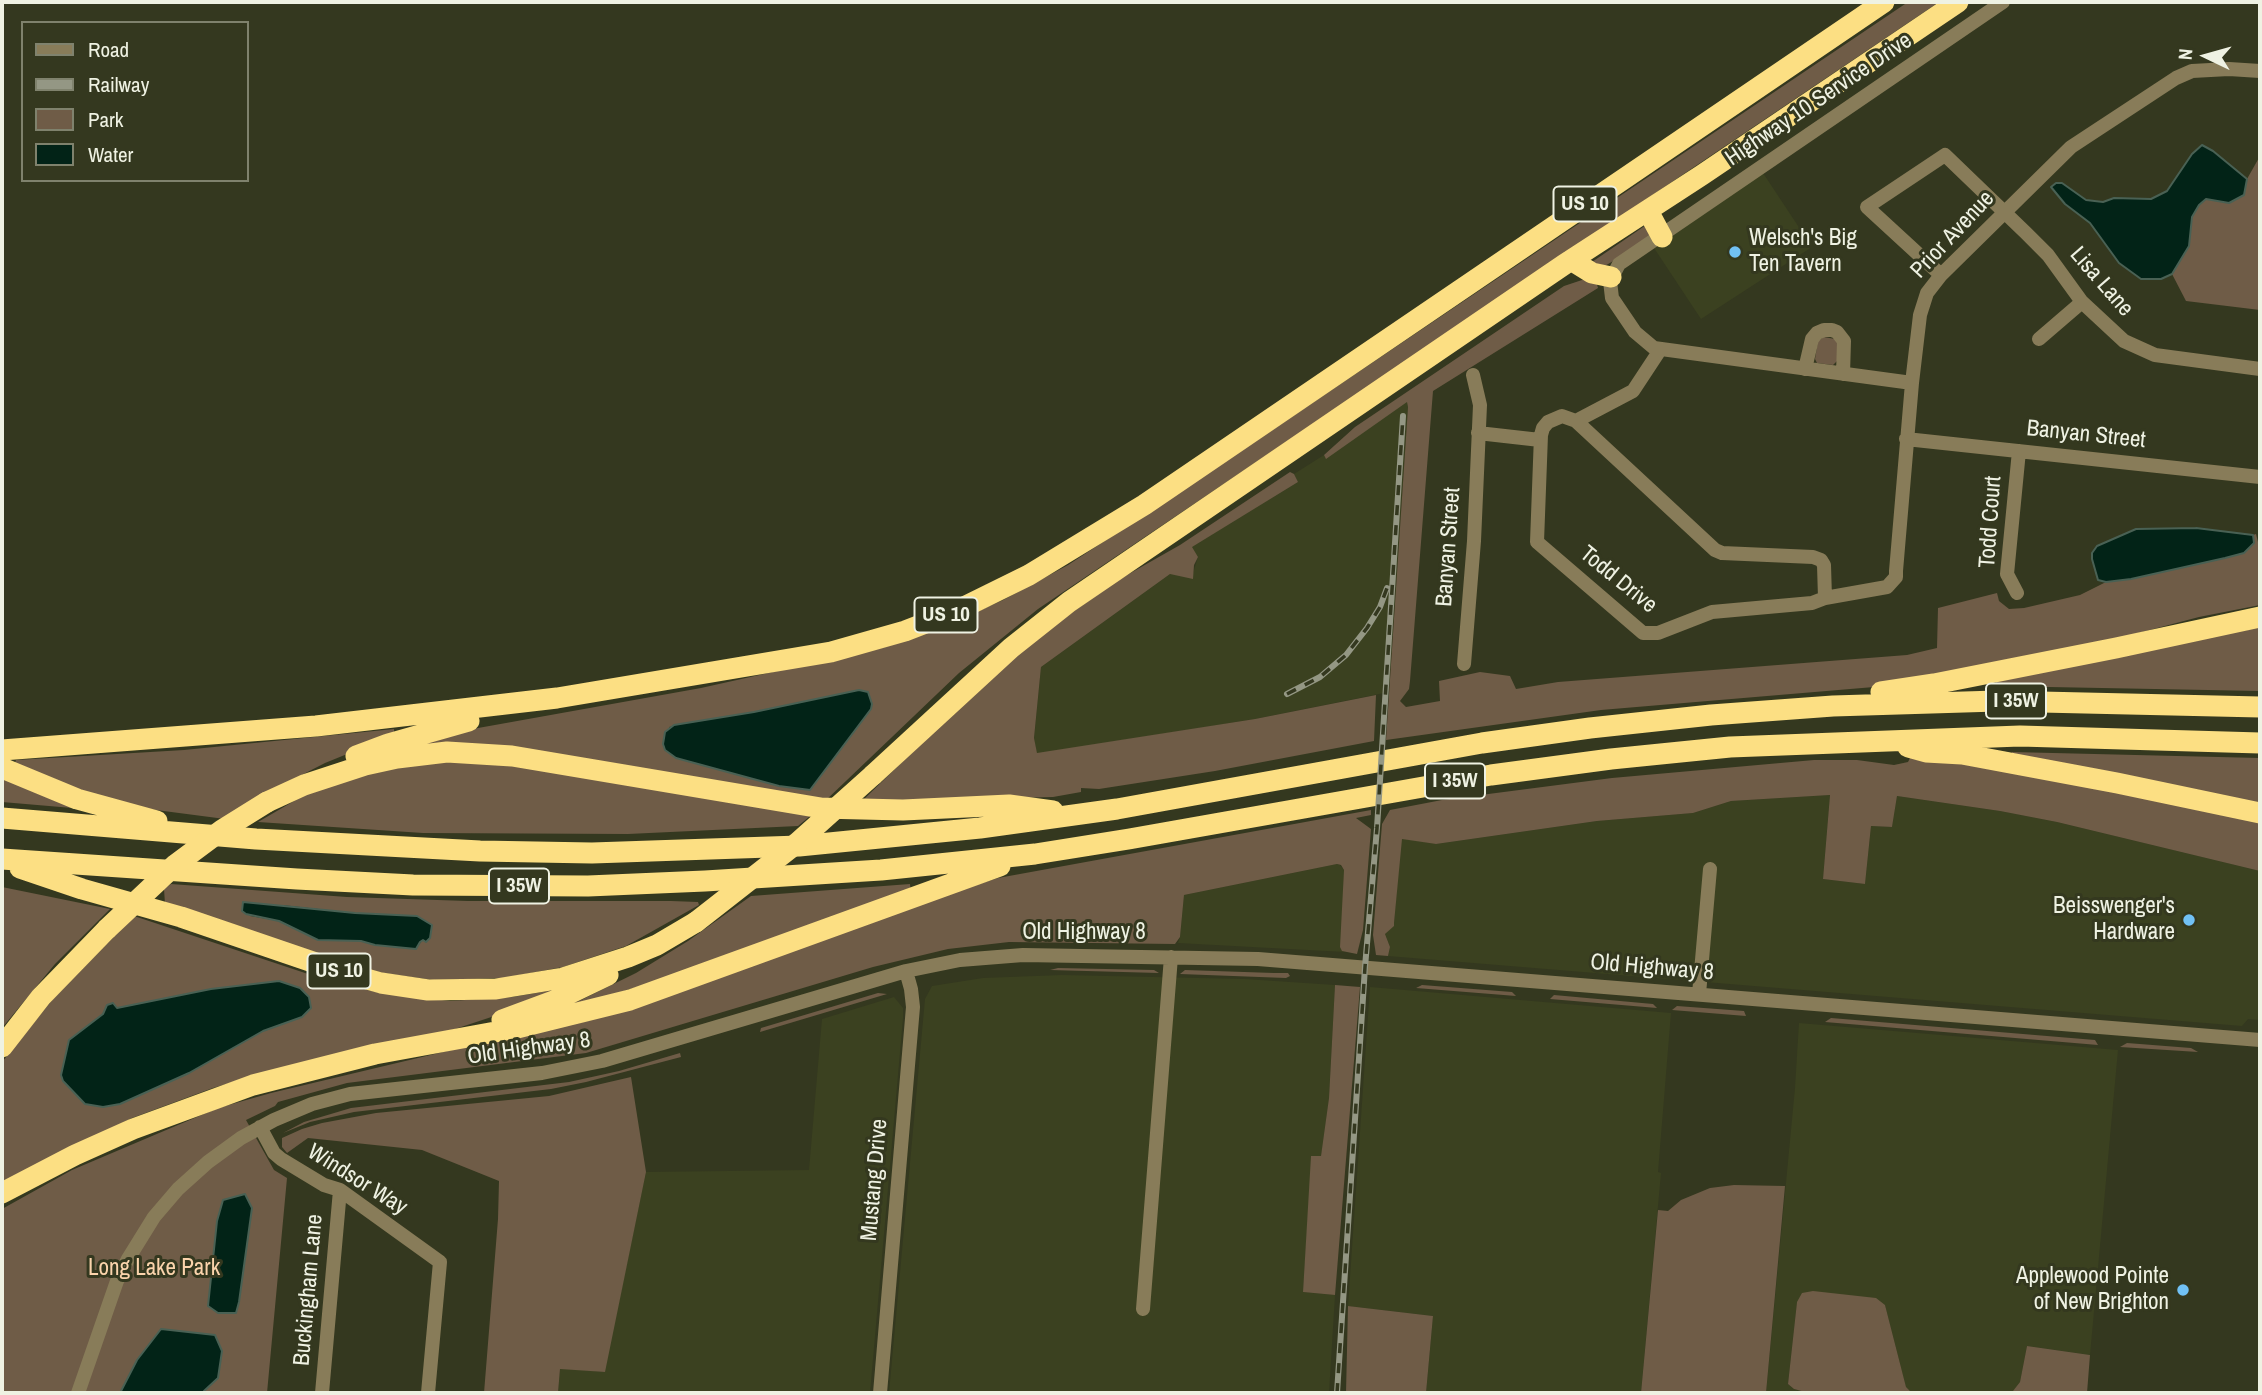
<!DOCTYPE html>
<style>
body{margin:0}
#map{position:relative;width:2262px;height:1395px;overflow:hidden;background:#34381f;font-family:"Archivo Narrow",sans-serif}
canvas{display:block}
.frame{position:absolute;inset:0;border:4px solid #eff2e3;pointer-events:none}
.legend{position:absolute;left:21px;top:21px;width:228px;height:161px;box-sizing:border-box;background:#34381f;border:2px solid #7f826d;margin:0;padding:9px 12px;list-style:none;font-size:21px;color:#eff2e3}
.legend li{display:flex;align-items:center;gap:14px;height:35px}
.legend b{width:35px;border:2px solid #7f826d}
.north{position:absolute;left:2171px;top:21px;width:70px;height:70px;-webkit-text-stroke:5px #34381f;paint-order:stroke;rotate:275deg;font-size:19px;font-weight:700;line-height:28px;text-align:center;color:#eff2e3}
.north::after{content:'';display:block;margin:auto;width:24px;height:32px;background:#eff2e3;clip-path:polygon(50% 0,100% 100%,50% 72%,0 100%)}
</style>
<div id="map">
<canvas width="2262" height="1395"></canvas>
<div class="frame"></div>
<ul class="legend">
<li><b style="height:9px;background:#887c59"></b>Road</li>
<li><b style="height:9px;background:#949784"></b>Railway</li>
<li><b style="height:19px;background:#6f5c47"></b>Park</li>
<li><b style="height:19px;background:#022317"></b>Water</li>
</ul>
<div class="north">N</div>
</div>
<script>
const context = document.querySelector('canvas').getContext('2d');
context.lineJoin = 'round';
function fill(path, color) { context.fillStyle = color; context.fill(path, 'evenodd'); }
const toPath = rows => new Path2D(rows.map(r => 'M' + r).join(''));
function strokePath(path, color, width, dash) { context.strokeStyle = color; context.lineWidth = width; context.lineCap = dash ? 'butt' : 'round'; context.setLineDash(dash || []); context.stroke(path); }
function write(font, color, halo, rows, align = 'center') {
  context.font = font + ' "Archivo Narrow",sans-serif'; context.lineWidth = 6; context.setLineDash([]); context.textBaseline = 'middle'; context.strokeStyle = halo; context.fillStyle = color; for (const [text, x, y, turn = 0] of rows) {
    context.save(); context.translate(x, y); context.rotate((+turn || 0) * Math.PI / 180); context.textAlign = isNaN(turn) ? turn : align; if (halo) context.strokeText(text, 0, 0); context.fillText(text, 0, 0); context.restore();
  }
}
fill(toPath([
 [1763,173,1812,247,1701,319,1654,248],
 [1407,401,1408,407,1389,692,1255,719,1037,754,1034,739,1041,667,1170,574,1193,573,1198,557,1191,547,1298,482,1294,474,1324,455,1326,458],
 [1830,795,1823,879,1865,884,1871,826,1892,827,1897,796,2000,811,2057,822,2260,871,2260,1020,2248,1019,2242,1026,1388,956,1390,947,1385,934,1394,923,1401,838,1436,844,1597,821,1693,813,1731,801],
 [1337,864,1340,865,1344,870,1342,951,1345,952,1178,943,1180,937,1184,895],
 [1062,975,1245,979,1335,985,1329,1098,1321,1157,1312,1156,1303,1292,1335,1295,1329,1393,889,1393,925,999,932,986,983,978],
 [1370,987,1671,1013,1658,1172,1661,1173,1641,1393,1426,1393,1433,1316,1348,1306],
 [894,997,903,1008,903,1018,870,1393,558,1393,560,1368,604,1372,646,1172,809,1170,822,1019],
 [1799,1023,2118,1050,2090,1355,2027,1346,2020,1382,2013,1392,1912,1393,1906,1388,1885,1305,1797,1302,1788,1384,1794,1389,1809,1393,1766,1393,1795,1088]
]), '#3b4120');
fill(toPath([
 [1908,2,1939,2,1038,609,959,673,824,802,416,750,428,737,701,688,885,647,970,615,1003,600,1068,565,1201,478],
 [871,709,810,790,779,786,676,758,669,727,754,712],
 [2260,156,2260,310,2186,301,2172,274,2189,246,2192,216,2199,205,2206,199,2229,203,2244,195,2247,179],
 [1649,223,1649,240,1603,267,1592,262],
 [1585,279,1596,281,1598,288,1433,391,1410,681,1409,689,1400,701,1406,707,1440,701,1439,681,1480,672,1510,676,1516,689,1558,682,1907,655,1937,648,1938,608,1997,593,1999,601,2009,609,2024,608,2080,595,2106,582,2225,558,2254,543,2253,535,2256,534,2260,550,2260,605,2199,617,2074,650,1874,687,1601,710,1386,740,1408,407,1407,402,1326,459,1324,455,1355,427,1564,286],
 [1824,337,1835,339,1839,345,1838,360,1833,365,1817,363,1815,359,1818,341],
 [1290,472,1294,474,1298,482,1192,547,1198,557,1194,565,1193,579,1170,574,1041,667,1034,738,1037,753,1255,719,1376,695,1374,741,1215,771,1099,789,1081,788,1081,792,1053,797,861,802,992,675,1060,621,1120,579,1180,545],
 [2260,625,2260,691,1996,686,1996,676],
 [394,729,394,735,325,763,290,781,225,819,110,804,13,767,16,760,184,750],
 [2012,752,2260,758,2260,806,2011,757],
 [1911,756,1953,759,2260,821,2260,871,2057,822,2000,811,1897,796,1892,827,1871,826,1865,884,1823,879,1830,795,1731,801,1693,813,1597,821,1436,844,1402,839,1394,923,1394,926,1385,934,1390,947,1388,956,1376,955,1373,935,1382,824,1390,810,1442,800,1612,778,1814,760,1857,760,1894,765,1908,762],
 [475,759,815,812,798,826,628,834,423,833,258,822,313,790,398,763],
 [2,773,84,809,2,802],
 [1371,810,1371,815,1356,818,1371,829,1363,930,1357,954,1342,951,1340,947,1344,870,1341,865,1337,864,1184,895,1180,937,1175,944,1009,942,948,949,873,967,586,1053,347,1083,278,1102,275,1106,246,1120,274,1170,287,1178,267,1393,2,1393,2,1209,72,1170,218,1108,271,1093,464,1047,998,878],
 [171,884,347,897,468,901,671,901,698,902,699,905,626,946,563,967,504,978,433,980,383,973,353,967,165,904,164,889],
 [245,902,256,905,282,905,355,913,417,916,423,940,415,949,375,945,361,941,318,940,279,921,250,916],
 [910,884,911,894,782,943,545,1015,581,1000,636,973,688,941,751,896],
 [2,887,110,909,55,964,2,1028],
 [134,916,326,980,376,992,450,1001,512,997,554,990,555,996,452,1030,250,1077,213,1088,132,1118,2,1185,2,1062,53,999],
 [279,981,302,1017,263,1031,189,1073,120,1104,103,1107,85,1104,63,1081,61,1075,69,1040,103,1014,117,1008,211,989],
 [1058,968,1154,970,1159,973,1050,970],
 [1185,970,1274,973,1288,973,1290,976,1286,978,1180,974],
 [1335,985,1360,987,1335,1295,1303,1292,1311,1156,1321,1156,1329,1098],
 [1422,985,1512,992,1516,996,1416,988],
 [878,993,887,994,760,1032,761,1028],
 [1554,995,1653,1004,1657,1008,1550,999],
 [1677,1006,1744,1011,1746,1016,1672,1010],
 [1831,1018,2095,1040,2098,1045,1825,1022],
 [2127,1043,2191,1048,2198,1052,2120,1047],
 [680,1053,681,1057,586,1082,551,1089,354,1112,310,1122,283,1133,304,1122,351,1108,569,1082,619,1071],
 [631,1077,646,1172,605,1372,560,1369,558,1393,484,1393,498,1219,499,1181,422,1150,308,1138,287,1153,282,1147,282,1138,302,1129,322,1123,376,1113,549,1096],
 [1734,1185,1785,1186,1766,1393,1641,1393,1658,1210,1668,1211,1681,1200,1710,1188],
 [1813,1291,1876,1298,1885,1305,1906,1387,1912,1393,1809,1393,1794,1389,1788,1384,1797,1302,1802,1293],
 [1348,1306,1433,1316,1426,1393,1346,1393],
 [2027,1346,2090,1355,2087,1393,2007,1393,2013,1391,2020,1382]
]), '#6f5c47');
const water = toPath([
 [2202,145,2213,151,2247,179,2244,195,2229,203,2206,199,2199,205,2192,217,2189,246,2172,274,2161,279,2141,279,2119,263,2090,223,2065,204,2051,187,2056,183,2062,183,2086,200,2103,202,2114,198,2151,199,2167,191,2192,154,2202,145],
 [2196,528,2253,535,2254,543,2244,553,2225,558,2131,579,2106,582,2098,580,2092,559,2092,553,2097,546,2136,529,2196,528],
 [859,690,868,692,872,704,871,709,810,790,779,786,676,758,665,750,663,744,665,732,674,725,754,712,859,690],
 [243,902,355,913,417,916,432,925,430,938,426,942,423,940,420,942,416,949,375,945,361,941,318,940,279,921,246,914,242,911,243,902],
 [279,981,300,988,309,997,311,1008,302,1017,263,1031,189,1073,120,1104,103,1107,85,1104,63,1081,61,1075,69,1040,103,1014,107,1005,113,1003,117,1008,211,989,279,981],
 [245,1194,252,1208,239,1302,236,1313,218,1313,208,1306,217,1221,223,1200,245,1194],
 [161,1329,215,1335,222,1351,218,1378,204,1391,205,1393,120,1393,137,1360,161,1329]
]);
fill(water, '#022317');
strokePath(water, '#496154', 2);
strokePath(toPath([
 [1941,275,1867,207,1945,155,2026,233,2048,255,2082,302,2124,341,2155,355,2260,369],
 [2039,339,2082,302],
 [1805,369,1812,339,1817,333,1824,330,1832,330,1837,332,1844,341,1843,374],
 [1912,383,1654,348,1635,332,1612,298,1610,281,1619,264,2003,2],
 [1576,421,1633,391,1660,350],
 [1478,433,1540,440],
 [1906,439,2260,477],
 [2017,593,2007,574,2019,451],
 [1825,598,1824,565,1821,560,1813,557,1722,553,1715,550,1576,421,1562,416,1548,422,1543,428,1541,435,1537,542,1643,633,1658,633,1712,612,1812,603,1825,598,1887,587,1896,577,1896,571,1912,383,1920,315,1927,293,1941,275,2071,147,2176,78,2192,71,2229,69,2260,71],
 [1464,664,1474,541,1480,405,1473,375],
 [1699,994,1710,869],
 [260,1127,274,1153,281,1159,324,1185,340,1190,440,1262,428,1393],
 [1143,1309,1171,957],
 [78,1393,117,1281,128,1259,154,1217,178,1189,208,1162,241,1138,274,1120,312,1104,350,1094,542,1073,602,1061,906,971,960,960,1023,955,1258,959,2260,1040],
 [322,1393,340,1190],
 [880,1393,913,1007,911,989,906,971]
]), '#887c59', 14);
strokePath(toPath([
 [1648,211,1662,237],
 [1571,260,1592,273,1611,277],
 [1881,692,1934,684,2116,648,2260,617],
 [1908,747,1926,752,1962,754,2117,783,2260,813],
 [2,750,316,726,557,698,831,652,905,631,954,612,1029,575,1144,505,1884,2],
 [356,756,388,744,469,721],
 [2,768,77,799,157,821],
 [873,775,1011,648,1069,602,1565,264,1702,175,1958,2],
 [267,802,304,785,365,765,397,758,447,752,512,756,821,808,903,810,1009,805,1053,811],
 [2,818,256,839,480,851,592,853,799,846,980,828,1117,809,1482,743,1590,728,1711,715,1833,706,1997,701,2260,707],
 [2,859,297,879,413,885,588,886,705,881,881,870,1035,854,1129,839,1491,775,1611,759,1730,747,2020,736,2260,743],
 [20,868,82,889,181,917,342,972,381,983,428,990,496,989,563,978,628,957,657,945,696,922],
 [502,1020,556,1000,608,975],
 [2,1047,41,997,107,929],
 [2,1193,75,1155,133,1129,253,1085,375,1054,517,1028,630,1000,1000,866]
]), '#fcdf83', 21);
const rail = toPath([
 [1287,694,1320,677,1346,655,1367,628,1380,607,1387,588],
 [1337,1393,1365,967,1377,828,1403,416]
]);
strokePath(rail, '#949784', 6);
strokePath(rail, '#34381f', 3.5, [10]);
strokePath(toPath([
 [696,922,797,843,873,775],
 [107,929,175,865,222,830,267,802]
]), '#fcdf83', 21);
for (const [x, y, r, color] of [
 [1735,252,7,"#71c1f5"],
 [2189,920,7,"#71c1f5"],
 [2183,1290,7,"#71c1f5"]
]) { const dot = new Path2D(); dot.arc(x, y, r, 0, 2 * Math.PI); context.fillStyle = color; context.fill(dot); strokePath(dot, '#34381f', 2.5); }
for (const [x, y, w] of [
 [1585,204,63],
 [946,615,63],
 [2016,701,60],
 [1455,781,60],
 [519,886,60],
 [339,971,63]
]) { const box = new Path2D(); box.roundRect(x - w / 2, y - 17.5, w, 35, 5); context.fillStyle = '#34381f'; context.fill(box); strokePath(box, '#eff2e3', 2); }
write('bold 21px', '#eff2e3', null, [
 ["US 10",1585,204],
 ["US 10",946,615],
 ["I 35W",2016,701],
 ["I 35W",1455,781],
 ["I 35W",519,886],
 ["US 10",339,971]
]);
write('23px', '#eff2e3', '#34381f', [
 ["Highway 10 Service Drive",1819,100,-34],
 ["Prior Avenue",1953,235,-47],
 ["Lisa Lane",2101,282,49],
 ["Banyan Street",2086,435,6],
 ["Todd Court",1991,522,-86],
 ["Banyan Street",1449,547,-86],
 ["Todd Drive",1618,580,39],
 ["Old Highway 8",1084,933],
 ["Old Highway 8",1652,968,5],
 ["Old Highway 8",529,1049,-8],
 ["Windsor Way",357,1180,32],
 ["Mustang Drive",875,1180,-85],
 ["Buckingham Lane",309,1290,-85]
]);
write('23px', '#eff2e3', '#34381f', [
 ["Welsch's Big",1749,239,"left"],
 ["Ten Tavern",1749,265,"left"],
 ["Beisswenger's",2175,907],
 ["Hardware",2175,933],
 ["Applewood Pointe",2169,1277],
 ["of New Brighton",2169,1303]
], 'right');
write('23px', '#fbd4ac', '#34381f', [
 ["Long Lake Park",154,1269]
]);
</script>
